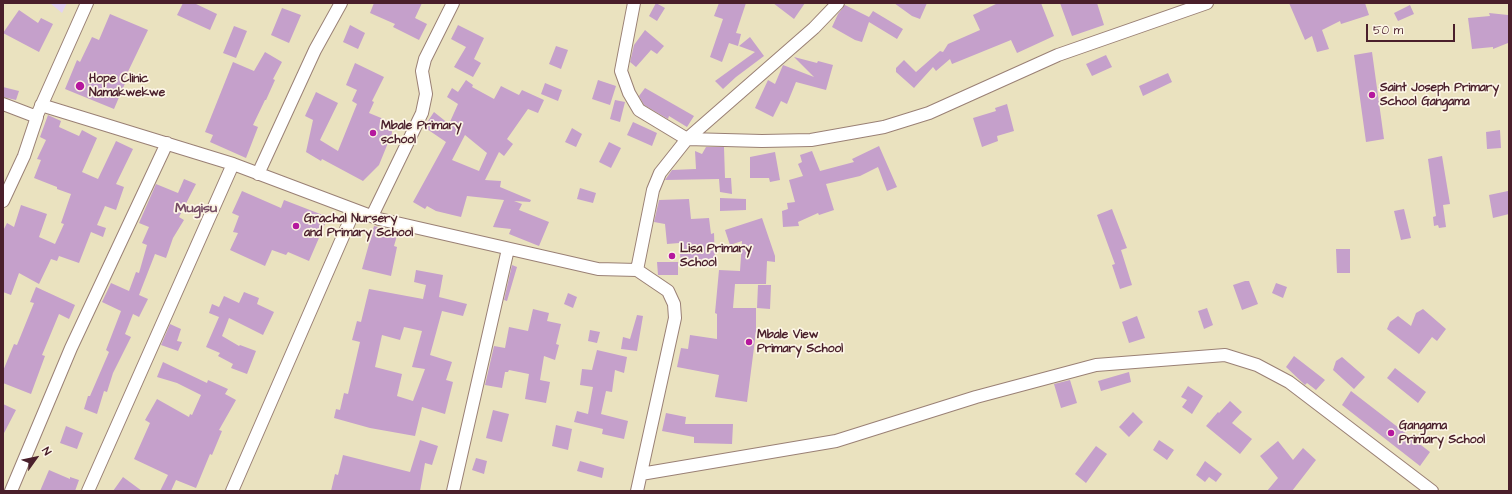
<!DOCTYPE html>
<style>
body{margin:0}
#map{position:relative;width:1512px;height:494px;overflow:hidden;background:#eae2bf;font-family:"Architects Daughter",sans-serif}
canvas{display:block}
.frame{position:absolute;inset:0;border:4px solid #4a1f2b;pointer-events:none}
.north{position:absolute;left:16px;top:438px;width:40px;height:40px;-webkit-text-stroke:3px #fcf5e5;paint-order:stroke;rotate:57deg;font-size:11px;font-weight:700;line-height:16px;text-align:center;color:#4a1f2b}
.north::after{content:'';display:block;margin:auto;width:14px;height:18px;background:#4a1f2b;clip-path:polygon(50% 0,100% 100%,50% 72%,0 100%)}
.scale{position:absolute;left:1366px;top:24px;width:89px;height:18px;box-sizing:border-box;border:2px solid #4a1f2b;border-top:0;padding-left:5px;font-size:12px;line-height:14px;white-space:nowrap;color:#4a1f2b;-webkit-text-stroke:3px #fcf5e5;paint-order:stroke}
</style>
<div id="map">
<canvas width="1512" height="494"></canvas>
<div class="frame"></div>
<div class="north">N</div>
<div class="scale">50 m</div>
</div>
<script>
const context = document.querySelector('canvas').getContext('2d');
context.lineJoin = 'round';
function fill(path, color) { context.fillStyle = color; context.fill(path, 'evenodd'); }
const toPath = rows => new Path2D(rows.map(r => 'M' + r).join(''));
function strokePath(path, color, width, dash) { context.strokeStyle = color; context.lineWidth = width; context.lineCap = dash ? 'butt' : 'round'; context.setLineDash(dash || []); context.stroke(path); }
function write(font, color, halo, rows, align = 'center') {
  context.font = font + ' "Architects Daughter",sans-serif'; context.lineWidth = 3.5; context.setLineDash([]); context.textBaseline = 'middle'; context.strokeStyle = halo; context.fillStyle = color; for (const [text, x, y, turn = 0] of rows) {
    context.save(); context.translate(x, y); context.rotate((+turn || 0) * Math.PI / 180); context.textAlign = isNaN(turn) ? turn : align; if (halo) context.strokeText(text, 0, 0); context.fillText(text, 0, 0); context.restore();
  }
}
fill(toPath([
 [50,3,67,3,62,13]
]), '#e3d3f2');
fill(toPath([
 [183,3,194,3,217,14,210,30,177,15],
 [374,3,422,3,415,18,427,24,419,40,393,27,395,24,370,13],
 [656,3,665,8,657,21,649,16],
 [719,3,746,3,736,33,741,34,738,46,729,43,722,62,710,57,723,19,714,16],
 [773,3,805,3,794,19],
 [894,3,927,3,920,19,912,16],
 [998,3,1041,3,1054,36,1017,53,1011,40,952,64,950,59,936,71,933,67,914,88,896,72,896,68,904,60,916,72,940,51,943,52,948,44,980,30,973,15],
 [1060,3,1097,3,1104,25,1072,36],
 [1289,3,1365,3,1369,15,1341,24,1340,21,1322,30,1329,49,1317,52,1312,36,1305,40],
 [845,5,869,17,873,11,903,29,897,39,869,22,862,42,855,40,832,27,838,14],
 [1410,5,1414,14,1398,21,1394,13],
 [282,8,301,15,289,43,271,35],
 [19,10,38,23,41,18,53,24,39,52,3,33],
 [1489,13,1508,15,1508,43,1493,49,1493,47,1472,49,1468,18,1490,16],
 [110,14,148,30,124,80,126,81,114,109,65,89,77,60,80,62,92,37,99,40],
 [350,25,365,33,358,49,343,42],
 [458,25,484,38,474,59,481,63,473,77,454,67,466,47,451,39],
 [234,26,247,31,236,58,223,53],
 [645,30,664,46,657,54,651,50,636,67,630,62,634,45],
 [750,37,764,56,736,77,723,89,715,81,755,52,739,46],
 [556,46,568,50,561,69,549,64],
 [265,52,282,62,273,79,275,80,266,100,265,100,253,125,258,127,246,158,210,142,213,135,205,132,233,62,254,71],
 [1372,52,1384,139,1366,142,1354,55],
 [1106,55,1112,67,1092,76,1086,64],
 [794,57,817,63,818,61,833,65,826,90,796,82,787,104,781,101,773,117,755,108,768,80,775,84,783,65,814,77],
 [355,63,384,77,372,101,374,102,369,113,391,122,392,133,379,165,363,181,322,159,321,161,306,152,313,120,305,116,316,92,338,103,320,140,338,151,357,104,352,101,357,90,346,85],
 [1168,73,1172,82,1143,96,1139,86],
 [466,80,473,85,472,87,494,99,501,86,519,95,522,90,544,100,538,113,528,109,507,139,513,144,504,156,499,152,485,180,501,181,500,187,531,200,530,202,514,201,522,204,519,210,549,222,539,246,509,234,511,229,493,227,504,200,467,196,461,217,436,211,427,206,425,209,413,202,446,142,424,127,434,112,449,124,458,104,447,97,452,88,458,92],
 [465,135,487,153,479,171,452,160],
 [598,80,616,86,610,105,592,99],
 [545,83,562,90,558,101,541,94],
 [3,87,19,91,16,100,3,97],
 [645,88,694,116,687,127,669,116,668,119,644,105,639,96],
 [615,100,625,102,620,122,610,119],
 [1007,104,1014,131,997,136,998,141,982,147,973,118,996,111,995,108],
 [48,115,61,121,59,127,79,136,82,130,97,138,82,172,98,179,116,141,133,149,116,184,124,187,116,210,105,206,97,225,106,228,103,237,91,232,79,263,59,256,57,261,51,259,39,284,19,273,11,295,3,292,3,231,7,223,14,227,21,205,47,214,39,237,55,244,64,224,61,223,71,194,57,189,57,187,34,178,41,160,37,159,46,140,40,137],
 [633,122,657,133,652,146,627,135],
 [572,128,582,134,576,147,565,142],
 [1500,130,1501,148,1487,149,1486,132],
 [609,142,621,148,611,168,599,162],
 [879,146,897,187,887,191,878,167,860,176,826,184,834,210,819,215,818,213,798,222,799,226,783,227,782,211,788,209,787,203,795,202,789,180,803,176,798,164,802,162,800,155,812,151,820,171,854,162,852,159],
 [706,147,724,147,725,178,731,178,732,194,720,192,719,179,665,180,672,170,696,169,695,151,702,154],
 [775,152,780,180,770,182,769,178,750,178,750,157],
 [1442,156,1450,204,1443,205,1446,227,1439,228,1438,225,1434,226,1433,217,1436,216,1428,159],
 [184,179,196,184,179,217,184,220,173,238,166,258,155,254,139,295,148,299,139,317,133,314,125,334,131,337,113,373,107,392,104,391,97,414,84,409,88,396,90,396,109,352,106,350,121,311,102,302,111,283,129,291,136,272,139,273,147,245,142,243,149,227,139,223,156,184,178,193],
 [580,188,596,193,593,203,577,199],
 [242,191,281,208,284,200,328,217,309,261,288,252,286,255,272,250,265,266,230,250,238,233,233,232,239,216,232,213],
 [1508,191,1509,214,1493,218,1489,195],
 [720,198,746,199,746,210,720,211],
 [689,199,691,219,709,218,711,234,714,233,715,262,681,265,679,243,667,244,665,224,654,222,659,200],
 [1112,209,1127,248,1121,250,1132,285,1120,289,1112,265,1115,264,1097,215],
 [1404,209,1411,238,1401,240,1394,211],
 [762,218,775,256,775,262,767,261,766,284,735,284,733,308,756,308,756,332,747,402,715,397,719,375,677,367,681,348,688,349,690,335,717,339,717,314,715,313,719,270,740,271,742,241,730,245,725,230],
 [374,226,398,232,394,246,397,247,391,276,362,269],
 [1336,249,1350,249,1350,273,1337,273],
 [657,262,678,262,678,275,658,275],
 [512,265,517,267,507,301,504,300],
 [416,270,443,275,439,297,467,304,463,316,442,311,430,355,452,362,446,380,453,382,445,414,422,407,415,436,370,428,334,418,336,409,340,410,344,393,348,394,360,342,352,340,357,321,361,322,369,289,423,299,426,285,414,282],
 [404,327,422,331,412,367,425,369,413,401,397,396,402,374,375,367,382,335,400,340],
 [1245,281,1249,281,1258,304,1242,310,1233,285],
 [1276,283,1287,287,1283,298,1272,293],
 [758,285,771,285,770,309,757,308],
 [36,287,75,305,69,319,59,314,42,355,45,356,31,394,3,383,3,371,14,344,17,345,34,303,30,302],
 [244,292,259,298,257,304,274,312,263,335,229,318,222,336,239,346,240,345,256,351,247,374,231,368,233,364,218,356,220,353,206,347,219,317,209,313,212,304,219,307,224,296,239,303],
 [568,293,577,297,573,308,564,304],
 [1207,308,1213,325,1204,329,1198,311],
 [533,309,549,313,547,321,561,324,556,344,559,345,555,360,544,356,540,380,550,382,546,403,525,399,529,374,509,370,508,372,505,372,502,388,485,385,494,346,505,348,509,327,528,331],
 [1423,309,1446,329,1437,341,1432,337,1419,354,1387,329,1390,322,1398,316,1411,326,1416,313],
 [637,315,643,316,637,351,621,349,623,337,630,339],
 [1137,316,1145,338,1129,343,1122,322],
 [170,324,181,329,177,341,182,342,178,351,161,345],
 [590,330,600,332,597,343,588,341],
 [597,350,627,357,624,373,615,370,612,392,606,391,601,414,628,421,624,439,602,434,603,429,574,422,577,411,588,414,593,387,580,385,582,369,592,370],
 [1294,356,1325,380,1316,390,1307,383,1305,385,1286,367],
 [1342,357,1365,377,1354,389,1333,370,1336,361],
 [163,362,207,383,208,380,228,389,225,394,236,400,219,430,222,431,212,455,210,454,196,488,176,480,171,491,160,491,168,475,134,459,150,423,145,420,157,399,189,417,190,414,192,415,201,395,177,383,157,377],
 [1395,368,1426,392,1418,403,1387,378],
 [1129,372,1131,382,1101,391,1098,381],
 [1070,380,1077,403,1061,408,1054,384],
 [1188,386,1203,396,1192,414,1182,407,1187,400,1181,397],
 [1351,391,1430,452,1420,466,1342,405],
 [1230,401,1242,412,1232,423,1252,439,1240,454,1206,426,1218,412,1219,413],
 [3,404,16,410,3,435],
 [493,410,509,414,502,442,486,438],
 [1133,412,1143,422,1129,437,1119,427],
 [666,413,686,417,685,424,733,424,732,444,694,443,694,437,662,431],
 [556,425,572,429,568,450,552,446],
 [66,426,83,433,77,449,60,443],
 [420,440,438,446,432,465,425,463,420,491,331,491,335,474,338,475,343,455,410,472],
 [1159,440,1174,450,1167,460,1153,450],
 [1278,441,1293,460,1303,448,1316,460,1292,491,1267,491,1278,478,1260,456],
 [1096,446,1107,454,1086,483,1075,474],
 [476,458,487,461,484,474,472,470],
 [580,461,604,468,602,478,577,471],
 [1205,461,1222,474,1216,482,1209,477,1205,482,1196,475],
 [49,470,70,479,70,477,79,480,75,491,40,491],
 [123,477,142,491,113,491]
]), '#c5a0cb');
const minor = toPath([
 [634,3,621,71,629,93,639,110,687,139,762,141,811,140,884,127,929,113,1058,55,1207,3],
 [3,104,37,117,24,156,3,201],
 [41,105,233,164,379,219,598,269,637,270,668,291,674,304,675,318,637,491],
 [38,113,87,3],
 [258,174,315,50,341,3],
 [372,216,422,113,426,94,422,71,425,59,453,3],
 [637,270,653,190,660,173,687,139,814,28,838,3],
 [641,474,836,441,976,397,1096,365,1225,355,1257,365,1289,382,1432,491],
 [11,491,71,348,167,143],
 [88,491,233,164],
 [232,491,354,211],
 [453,491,508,249]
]);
strokePath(minor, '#9a8075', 14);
strokePath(minor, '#fff', 12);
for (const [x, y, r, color] of [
 [80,86,5,"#b5179e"],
 [1372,95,4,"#b5179e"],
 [373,133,4,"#b5179e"],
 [296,226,4,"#b5179e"],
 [672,256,4,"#b5179e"],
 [749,342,4,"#b5179e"],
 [1391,433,4,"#b5179e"]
]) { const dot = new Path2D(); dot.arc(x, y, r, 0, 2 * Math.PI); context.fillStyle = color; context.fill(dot); strokePath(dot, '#fcf5e5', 1.5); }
write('bold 12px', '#4a1f2b', '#fcf5e5', [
 ["Hope Clinic",89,79],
 ["Namakwekwe",89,93],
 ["Saint Joseph Primary",1380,88],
 ["School Gangama",1380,102],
 ["Mbale Primary",381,126],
 ["school",381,140],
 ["Grachal Nursery",304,219],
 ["and Primary School",304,233],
 ["Lisa Primary",680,249],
 ["School",680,263],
 ["Mbale View",757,335],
 ["Primary School",757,349],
 ["Gangama",1399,426],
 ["Primary School",1399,440]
], 'left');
write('bold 14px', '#754c63', '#fcf5e5', [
 ["Mugisu",196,209]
]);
</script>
